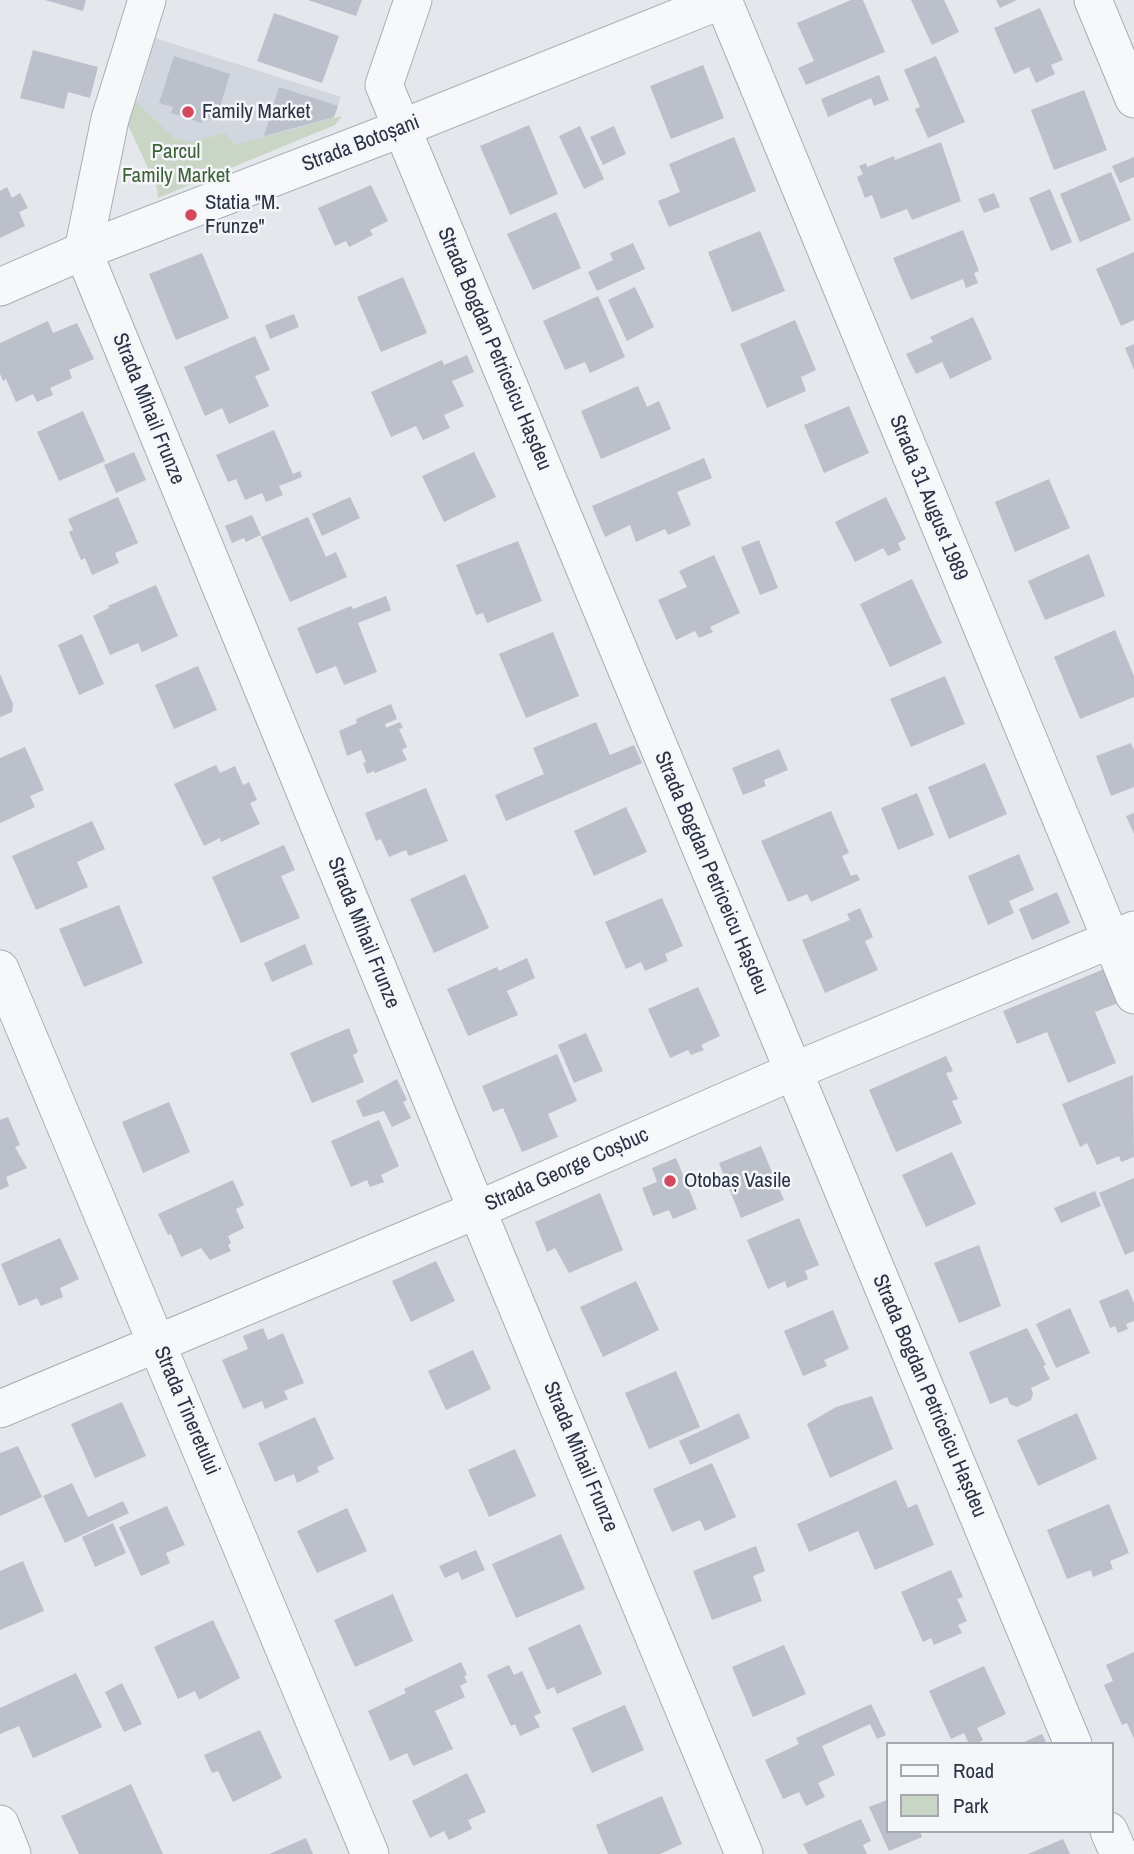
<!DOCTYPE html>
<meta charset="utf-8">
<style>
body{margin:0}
#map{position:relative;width:1134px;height:1854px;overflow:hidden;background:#e4e7ec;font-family:"Archivo Narrow",sans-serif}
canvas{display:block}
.legend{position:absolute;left:886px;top:1742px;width:228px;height:91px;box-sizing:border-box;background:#f4f6f9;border:2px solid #a4a8b1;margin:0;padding:9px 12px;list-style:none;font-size:21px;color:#2b3445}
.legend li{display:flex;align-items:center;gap:14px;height:35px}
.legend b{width:35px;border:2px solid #a4a8b1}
</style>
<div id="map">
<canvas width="1134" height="1854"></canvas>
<ul class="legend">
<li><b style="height:9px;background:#f7f8fa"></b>Road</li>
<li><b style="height:19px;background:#c9d6c5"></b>Park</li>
</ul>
</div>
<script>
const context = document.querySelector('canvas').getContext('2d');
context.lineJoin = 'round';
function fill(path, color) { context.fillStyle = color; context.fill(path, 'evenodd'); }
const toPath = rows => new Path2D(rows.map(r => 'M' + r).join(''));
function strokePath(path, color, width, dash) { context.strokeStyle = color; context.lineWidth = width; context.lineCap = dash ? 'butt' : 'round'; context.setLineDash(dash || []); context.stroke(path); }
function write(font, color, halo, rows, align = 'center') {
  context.font = font + ' "Archivo Narrow",sans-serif'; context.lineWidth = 5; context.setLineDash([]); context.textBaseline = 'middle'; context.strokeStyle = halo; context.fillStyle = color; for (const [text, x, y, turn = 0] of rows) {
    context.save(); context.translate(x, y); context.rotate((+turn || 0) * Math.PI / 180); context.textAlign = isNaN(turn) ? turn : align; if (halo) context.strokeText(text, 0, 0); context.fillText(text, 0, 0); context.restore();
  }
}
fill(toPath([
 [155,38,341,97,334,117,337,122,160,195,127,120,138,98]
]), '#d2d6de');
fill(toPath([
 [136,102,174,138,193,142,225,133,235,145,342,116,335,125,158,198,157,187,126,121]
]), '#c9d6c5');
fill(toPath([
 [45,0,86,0,83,11],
 [308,0,362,0,356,16],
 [851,0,863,0,885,52,806,85,798,68,814,61,797,23],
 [911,0,944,0,959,32,932,45],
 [996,0,1017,0,1000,8],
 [1040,8,1063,60,1051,65,1055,74,1036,83,1029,67,1014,74,994,28],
 [274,13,339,36,322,83,257,61],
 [33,50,98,67,90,98,68,92,64,109,20,98],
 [174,56,230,74,216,120,204,117,202,123,171,113,173,107,159,103],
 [936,56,965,122,928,138,915,109,920,107,904,70],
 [703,65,724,118,671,139,650,86],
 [879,75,889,100,874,106,871,98,828,117,821,99],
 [279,87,338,106,334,117,264,136],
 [1084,90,1107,150,1054,170,1031,110],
 [529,125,558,194,510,215,480,146],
 [580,126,604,179,584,189,559,136],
 [614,126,626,154,603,165,590,137],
 [734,137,756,191,669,227,658,201,680,192,669,164],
 [941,142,961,201,912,220,907,209,881,219,872,195,865,198,857,177,863,174,859,166,866,163,867,167,894,156,895,160],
 [1134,157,1134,177,1120,183,1112,166],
 [1111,172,1131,220,1080,242,1060,194],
 [371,185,388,221,370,230,373,235,349,247,346,241,335,246,318,208],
 [7,187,12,198,20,193,28,208,19,212,25,226,0,238,0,191],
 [1050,189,1072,242,1051,251,1029,198],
 [994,193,1000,207,984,213,978,199],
 [556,212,581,268,533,290,507,234],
 [963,230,979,271,974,273,978,283,966,288,963,279,911,300,893,258],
 [760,231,785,291,732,312,708,252],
 [633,243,645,269,597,291,588,272,613,260,610,253],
 [1134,252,1134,320,1121,326,1096,269],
 [202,253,229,318,176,340,149,274],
 [403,277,427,333,381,352,357,297],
 [635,287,654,327,627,341,608,300],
 [598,296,625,357,590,373,585,362,565,370,543,321],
 [294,314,299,327,270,339,265,325],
 [973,317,992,359,950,379,942,362,916,374,906,354,933,342,930,337],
 [795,320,816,370,801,377,806,391,767,408,740,344],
 [48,321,53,333,77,323,94,359,69,370,72,378,50,388,53,395,37,402,33,394,16,402,6,379,3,381,0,374,0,343],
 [255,336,270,370,255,376,269,406,229,424,222,408,205,416,184,367],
 [1134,344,1134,370,1125,348],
 [467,355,474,372,452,381,464,406,444,415,450,428,423,440,416,426,391,437,371,392,442,360,444,365],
 [638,386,647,407,659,401,671,429,601,459,581,411],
 [849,406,869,453,824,473,804,425],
 [83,411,105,461,59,481,37,432],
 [274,430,293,474,300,471,302,477,279,486,283,495,266,502,262,493,245,500,236,479,228,482,216,455],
 [134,452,146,480,116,493,104,465],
 [474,452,496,497,444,522,422,476],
 [704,458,712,478,677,492,691,525,668,535,665,529,636,542,630,525,605,537,592,506],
 [1049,479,1070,528,1015,552,995,502],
 [118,497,138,543,115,553,119,563,92,575,85,558,81,560,69,532,73,530,68,519],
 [350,497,360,518,322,536,312,514],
 [886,497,906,539,898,543,901,550,888,556,883,548,855,562,835,522],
 [252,515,261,535,246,542,244,538,232,543,225,526],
 [308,517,326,557,336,552,347,577,290,602,261,537],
 [759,540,778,588,760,595,741,547],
 [518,541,542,601,487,623,483,613,476,615,456,565],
 [1089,554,1105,596,1045,620,1028,581],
 [714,555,740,613,710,627,713,632,699,638,695,631,676,640,658,600,687,587,679,571],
 [912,579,942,643,890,667,860,604],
 [156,585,178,636,142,652,138,643,110,655,93,616,109,608,108,606],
 [386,596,391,610,358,623,377,672,344,685,336,666,316,674,297,628,351,606,353,609],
 [1115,630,1134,676,1134,697,1080,719,1054,657],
 [553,632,579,696,526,718,499,654],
 [82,634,104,684,79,695,58,645],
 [198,666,217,710,174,729,155,685],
 [0,674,13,704,12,712,0,717],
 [945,676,965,724,911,747,890,699],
 [391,704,397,719,385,724,386,728,400,722,403,728,399,729,407,747,402,750,407,760,375,773,374,771,367,774,363,763,366,762,361,750,347,756,339,731,357,723,356,719],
 [596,722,610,755,634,745,642,763,506,821,495,795,544,774,533,748],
 [1131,743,1134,750,1134,787,1111,796,1096,756],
 [25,747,44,790,30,796,35,807,0,823,0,758],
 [779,749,788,770,764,780,766,786,743,795,732,768],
 [985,763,1007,814,949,839,928,787],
 [216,765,220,773,235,766,243,785,249,782,257,800,250,803,260,824,221,842,220,838,204,846,174,784],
 [426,788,448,841,409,856,406,850,389,857,381,839,376,841,365,813],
 [917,793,934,835,898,850,881,808],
 [626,807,647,852,594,876,574,831],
 [831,811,849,853,842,856,851,876,857,874,860,880,811,902,807,894,788,902,761,841],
 [1134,813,1134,834,1126,816],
 [92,821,105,849,77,862,88,887,36,910,12,856],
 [284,845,295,870,281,876,300,918,241,943,212,877],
 [1019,854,1034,890,1009,901,1014,913,988,925,968,876],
 [465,874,489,928,434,953,410,899],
 [1057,892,1070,923,1032,940,1019,909],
 [662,898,683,946,665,954,668,961,645,971,641,962,626,969,605,922],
 [119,905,143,963,84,987,59,929],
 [860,908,873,937,865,941,878,970,825,993,802,940,850,920,847,914],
 [305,944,313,964,272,982,264,963],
 [527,958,535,978,507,991,518,1015,468,1036,447,989,497,967,499,971],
 [1104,969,1118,1003,1095,1012,1116,1063,1068,1083,1047,1032,1017,1044,1003,1011],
 [698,987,720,1036,701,1045,704,1050,691,1055,688,1050,670,1058,648,1009],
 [349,1028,358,1052,353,1055,364,1082,312,1103,290,1053],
 [586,1033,603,1071,574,1083,558,1045],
 [557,1054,577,1101,548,1114,558,1137,522,1152,503,1108,493,1112,482,1086],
 [946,1056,953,1071,946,1073,958,1099,952,1101,962,1123,896,1152,869,1090],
 [1133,1075,1134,1157,1121,1162,1119,1156,1097,1165,1087,1143,1080,1147,1062,1104],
 [397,1079,407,1100,403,1102,411,1118,392,1127,384,1111,363,1117,356,1101],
 [169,1102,190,1152,143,1173,122,1122],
 [8,1117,20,1145,15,1147,27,1168,6,1177,9,1186,0,1190,0,1120],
 [379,1120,399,1166,381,1175,384,1182,370,1187,367,1180,351,1187,331,1141],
 [761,1146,784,1200,741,1218,719,1163],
 [952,1152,976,1204,926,1227,902,1175],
 [676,1158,697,1209,673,1219,669,1210,653,1216,642,1188,657,1182,652,1168],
 [1134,1178,1134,1251,1125,1255,1099,1193],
 [233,1180,244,1205,236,1209,244,1228,228,1236,231,1243,228,1245,231,1251,210,1260,201,1248,181,1257,171,1234,168,1235,158,1214],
 [1095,1191,1101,1206,1061,1223,1054,1208],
 [600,1193,623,1250,569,1273,555,1248,547,1252,535,1222],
 [799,1218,819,1265,805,1271,808,1279,787,1288,785,1281,768,1289,747,1240],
 [60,1238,79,1279,60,1288,63,1297,41,1306,37,1298,19,1306,1,1264],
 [979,1245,1001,1306,959,1323,934,1263],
 [436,1261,455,1301,411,1322,392,1281],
 [636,1281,659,1330,603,1357,580,1307],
 [1128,1289,1134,1303,1134,1321,1126,1324,1128,1329,1118,1333,1115,1326,1110,1328,1099,1301],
 [1070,1308,1090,1353,1056,1368,1036,1324],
 [833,1310,849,1349,824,1360,827,1366,803,1376,784,1331],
 [263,1328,268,1340,283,1333,304,1383,284,1391,288,1399,265,1409,262,1401,243,1409,222,1360,248,1349,243,1336],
 [1027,1328,1046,1365,1043,1366,1050,1379,1031,1388,1033,1394,1031,1400,1017,1407,1010,1404,1007,1397,990,1404,969,1352],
 [473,1350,491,1389,446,1410,428,1371],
 [676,1371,700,1427,649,1449,625,1393],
 [872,1396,893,1449,830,1478,807,1424,836,1407],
 [122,1402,146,1456,95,1478,71,1424],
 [739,1413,750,1438,690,1465,679,1441],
 [1077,1413,1097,1459,1038,1486,1017,1440],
 [315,1417,334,1459,317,1467,319,1472,297,1483,294,1474,275,1482,258,1443],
 [18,1446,42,1497,0,1516,0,1453],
 [515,1449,536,1496,489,1517,468,1470],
 [712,1463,736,1517,705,1531,700,1520,672,1532,653,1489],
 [896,1480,908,1508,917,1504,934,1545,875,1570,858,1531,809,1552,797,1524],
 [72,1483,88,1517,123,1501,129,1513,65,1543,43,1496],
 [1109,1504,1129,1553,1110,1561,1113,1569,1093,1577,1091,1570,1067,1579,1047,1530],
 [167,1506,185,1545,166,1553,170,1563,141,1576,119,1527],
 [347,1508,367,1551,317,1573,297,1531],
 [113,1523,126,1553,95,1567,82,1537],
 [561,1534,585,1589,516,1618,492,1564],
 [756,1546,765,1571,753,1576,762,1601,712,1620,693,1571],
 [476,1550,485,1570,462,1580,458,1572,445,1578,439,1566],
 [23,1561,44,1611,0,1630,0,1571],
 [951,1570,963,1597,957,1599,967,1621,958,1625,962,1633,934,1645,931,1638,923,1642,901,1592],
 [393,1594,413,1641,355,1667,334,1620],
 [213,1620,240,1678,199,1700,195,1691,178,1699,154,1647],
 [580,1624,602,1674,557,1694,554,1687,547,1690,528,1648],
 [784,1645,806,1694,753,1717,732,1667],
 [1134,1652,1134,1739,1127,1723,1122,1725,1104,1685,1113,1681,1106,1665],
 [461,1662,467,1675,464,1676,467,1682,460,1686,465,1697,435,1711,453,1749,413,1766,407,1753,390,1761,368,1711,406,1693,404,1689],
 [509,1665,514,1675,522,1671,541,1713,534,1716,540,1727,520,1736,515,1724,511,1726,487,1675],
 [984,1666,1006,1714,977,1728,983,1740,976,1744,969,1744,964,1733,951,1739,929,1691],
 [76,1673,102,1727,33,1758,19,1726,0,1734,0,1708],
 [122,1683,142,1724,124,1732,105,1692],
 [871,1704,886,1735,877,1739,870,1724,822,1746,835,1775,818,1783,825,1797,806,1806,799,1792,783,1799,765,1760,799,1744,796,1738],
 [625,1705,644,1750,592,1773,572,1728],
 [260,1730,282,1778,233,1802,218,1771,212,1773,204,1755],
 [1042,1734,1047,1744,1020,1744],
 [467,1773,486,1812,468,1820,472,1829,449,1840,444,1831,430,1838,412,1801],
 [131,1784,163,1854,79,1854,61,1816],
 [662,1796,682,1844,660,1854,608,1854,596,1825],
 [887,1800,887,1831,920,1831,922,1837,889,1851,869,1807],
 [861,1819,871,1841,863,1845,867,1854,808,1854,803,1844],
 [306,1838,313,1854,269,1854],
 [1063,1839,1070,1854,1028,1854]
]), '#bbc0ca');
const minor = toPath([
 [147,0,110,119,83,251,477,1210,744,1854],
 [413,0,384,85,1073,1744],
 [723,0,1134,995],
 [1093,0,1134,99],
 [0,287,83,251,402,128,722,0],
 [0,969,370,1854],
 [0,1409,477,1210,794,1071,1134,930],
 [0,1824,12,1854],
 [1109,1831,1119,1854]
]);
strokePath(minor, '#a9aeb7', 39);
strokePath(minor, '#f7f8fa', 37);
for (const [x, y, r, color] of [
 [188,112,7,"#d1495b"],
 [191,215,7,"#d1495b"],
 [670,1181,7,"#d1495b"]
]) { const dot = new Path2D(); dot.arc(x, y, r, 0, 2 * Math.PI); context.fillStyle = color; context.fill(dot); strokePath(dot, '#f4f6f9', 2.5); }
write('21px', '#2b3445', '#f4f6f9', [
 ["Family Market",202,112],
 ["Statia \"M.",205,203],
 ["Frunze\"",205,227],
 ["Otobaș Vasile",684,1181]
], 'left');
write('21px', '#2b3445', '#f4f6f9', [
 ["Strada Botoșani",361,144,-21],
 ["Strada Bogdan Petriceicu Hașdeu",494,349,67],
 ["Strada Mihail Frunze",148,409,68],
 ["Strada 31 August 1989",928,498,68],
 ["Strada Bogdan Petriceicu Hașdeu",711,873,67],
 ["Strada Mihail Frunze",363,933,68],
 ["Strada George Coșbuc",567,1170,-24],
 ["Strada Bogdan Petriceicu Hașdeu",929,1396,67],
 ["Strada Tineretului",186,1411,67],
 ["Strada Mihail Frunze",580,1457,67]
]);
write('21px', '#3f6138', '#f4f6f9', [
 ["Parcul",176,152],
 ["Family Market",176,176]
]);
</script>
